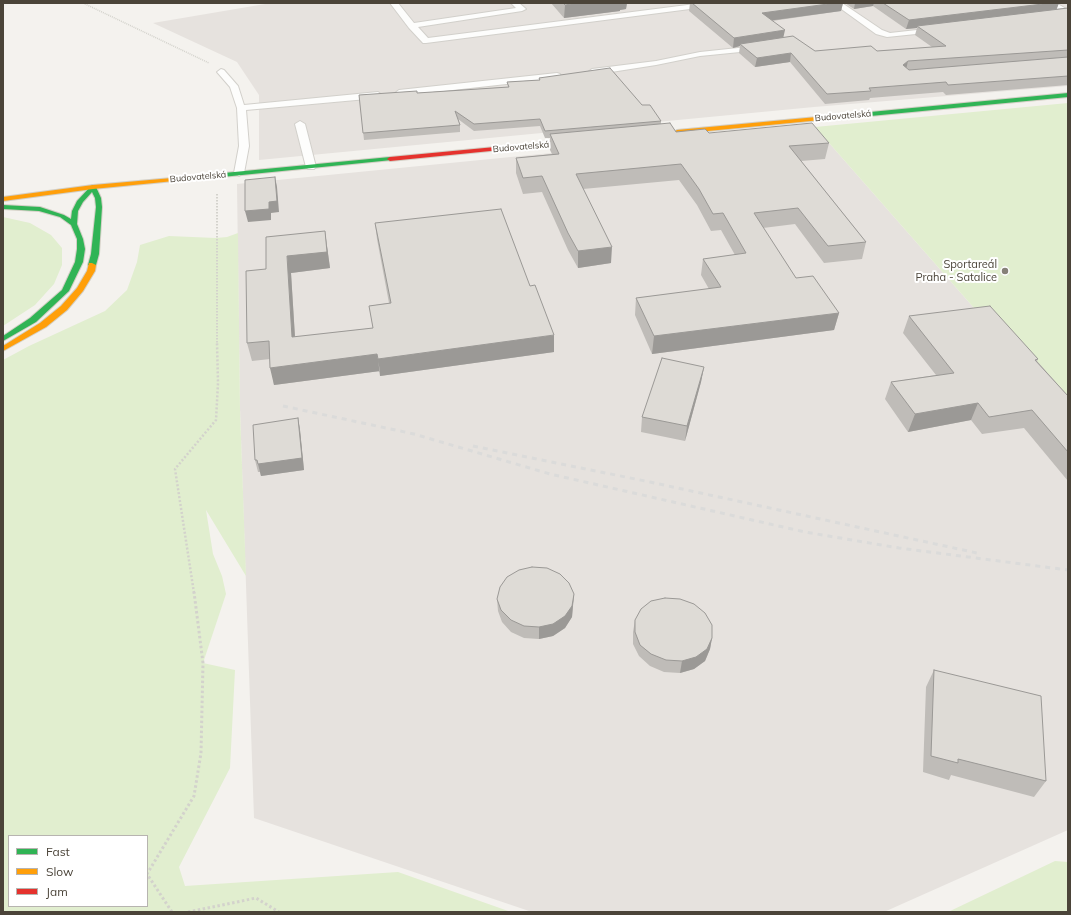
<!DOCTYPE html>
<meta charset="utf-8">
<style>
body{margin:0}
#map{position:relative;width:1071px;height:915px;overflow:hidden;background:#f4f2ee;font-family:Mulish,sans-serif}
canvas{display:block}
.frame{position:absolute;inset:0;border:4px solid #4b4439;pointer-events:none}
.legend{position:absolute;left:8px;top:835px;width:140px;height:72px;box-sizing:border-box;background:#fff;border:1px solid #b7b4b0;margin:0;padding:5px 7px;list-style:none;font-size:12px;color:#4b4439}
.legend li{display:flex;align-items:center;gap:8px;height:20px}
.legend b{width:20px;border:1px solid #b7b4b0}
</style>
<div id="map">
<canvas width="1071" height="915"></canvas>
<div class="frame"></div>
<ul class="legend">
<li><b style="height:5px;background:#30b455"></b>Fast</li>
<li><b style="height:5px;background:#ff9f0a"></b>Slow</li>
<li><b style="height:5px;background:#e5322d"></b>Jam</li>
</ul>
</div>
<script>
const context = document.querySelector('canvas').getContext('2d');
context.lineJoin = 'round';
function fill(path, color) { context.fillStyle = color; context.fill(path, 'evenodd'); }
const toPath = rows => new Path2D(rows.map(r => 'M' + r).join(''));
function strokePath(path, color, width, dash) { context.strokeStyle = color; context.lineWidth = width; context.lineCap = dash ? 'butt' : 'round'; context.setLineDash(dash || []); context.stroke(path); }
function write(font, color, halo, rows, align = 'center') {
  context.font = font + ' Mulish,sans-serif'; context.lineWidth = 4; context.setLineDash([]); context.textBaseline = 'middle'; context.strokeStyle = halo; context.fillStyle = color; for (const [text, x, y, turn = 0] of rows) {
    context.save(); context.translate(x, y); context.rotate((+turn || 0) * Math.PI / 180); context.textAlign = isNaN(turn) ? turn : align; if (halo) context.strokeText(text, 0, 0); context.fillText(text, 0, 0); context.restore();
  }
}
fill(toPath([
 [271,3,1068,3,1068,86,814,107,259,160,259,95,237,62,153,23],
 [815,127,1068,415,1068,830,884,912,532,912,254,818,240,410,237,184]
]), '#e6e2de');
fill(toPath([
 [1068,103,1068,415,815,127],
 [3,217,30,223,51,235,62,248,62,265,54,284,35,305,3,326],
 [238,233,240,410,246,576,206,510,213,554,222,576,226,594,203,663,235,670,230,768,179,867,185,886,398,872,511,912,3,912,3,360,29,346,105,311,127,290,137,262,140,245,169,236,216,238,227,237],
 [9,836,147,836,147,906,9,906],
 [1055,861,1068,862,1068,912,948,912]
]), '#e1eecf');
const lane = toPath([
 [390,3,398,3,414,23,516,8,511,3,519,3,526,9,522,11,418,27,428,38,703,3,725,3,721,5,426,43,423,43,409,28,390,3],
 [833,3,842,3,882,30,890,33,935,28,939,30,935,32,887,37,876,34,833,3],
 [1047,3,1056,3,1068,10,1068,15,1053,16,1053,12,1060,11,1047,3],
 [757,46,760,46,760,50,700,56,656,65,592,75,588,72,592,69,656,61,700,52,757,46],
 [221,69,224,70,238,86,244,105,378,92,382,95,378,98,246,110,249,146,244,173,239,176,234,173,239,146,237,108,230,87,217,72,221,69],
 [557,73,560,74,561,76,560,78,399,96,395,93,399,90,557,73],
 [300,121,305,124,316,167,314,169,308,169,306,167,295,124,300,121]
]);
const fast = toPath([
 [1068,93,1068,97,860,117,857,115,860,113,1068,93],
 [390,157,392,158,392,160,172,182,169,180,172,178,390,157],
 [93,185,96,187,101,198,102,207,99,254,96,265,92,267,88,265,91,254,96,207,95,198,92,192,83,202,78,211,77,224,83,239,85,249,83,262,69,291,36,322,3,341,3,336,30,318,62,290,75,262,77,249,77,239,71,225,60,217,39,211,3,209,3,205,40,207,64,215,71,219,72,211,77,201,91,186,93,185]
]);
const slow = toPath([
 [860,113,863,115,862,116,677,134,674,132,677,130,860,113],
 [172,178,174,179,174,181,93,189,3,201,3,197,93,185,172,178],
 [89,263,92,263,96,265,95,271,83,291,67,310,46,327,3,351,3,346,40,323,61,306,77,288,87,271,89,263]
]);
const jam = toPath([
 [579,139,582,141,581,142,390,161,387,159,390,157,579,139]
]);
strokePath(lane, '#d2d0cb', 2);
strokePath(fast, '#d3cfc5', 2);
strokePath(slow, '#d3cfc5', 2);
strokePath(jam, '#d3cfc5', 2);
strokePath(toPath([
 [83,3,209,63]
]), '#d3d2cc', 1.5, [1, 1]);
strokePath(toPath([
 [217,194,217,344]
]), '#d3d2cc', 2, [1.5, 1.5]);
strokePath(toPath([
 [194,593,175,469,216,420,218,383,217,343]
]), '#d3d2cc', 2.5, [2, 2]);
strokePath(toPath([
 [172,912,147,874,194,796,201,753,203,663,194,592],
 [188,912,256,898,279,912]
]), '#d3d2cc', 3, [2.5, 2.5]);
fill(lane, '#fdfdfc');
fill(fast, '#30b455');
fill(slow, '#ff9f0a');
fill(jam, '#e5322d');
strokePath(toPath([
 [283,406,414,434,550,474,805,532,899,548,1068,570],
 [473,446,650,482,977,553]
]), '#dbdbda', 3, [5, 5]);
fill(toPath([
 [551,3,627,3,626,9,620,10,620,11,564,18],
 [681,3,843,3,841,11,772,21,783,37,815,51,877,51,932,47,915,35,917,28,906,29,873,6,854,9,845,3,1059,3,1056,9,1068,8,1068,85,946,95,943,92,870,98,869,100,825,104,790,62,755,67,739,53,740,46,733,48,689,11,690,3,682,4],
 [539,78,642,105,661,121,661,124,676,132,709,133,829,143,825,159,801,161,866,242,862,259,824,263,795,224,763,228,796,278,839,313,834,330,652,354,635,315,636,298,709,289,701,275,703,259,735,255,721,230,711,231,697,205,679,180,583,189,611,263,578,268,568,250,542,192,523,194,516,173,516,158,552,154,550,150,550,138,545,138,540,126,474,131,458,119,460,125,460,132,364,140,359,95,417,93,508,87,507,82,539,80],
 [375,223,554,352,380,376,380,371,274,385,270,359,252,361,247,343,266,269,327,247,330,268,291,273,295,337,373,328,369,306,389,303,377,239],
 [909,316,1038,359,1037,361,1068,396,1068,481,1024,428,982,434,971,420,908,432,885,399,891,382,936,375,903,333],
 [704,367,701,382,685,441,641,432,642,417],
 [298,418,300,430,304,470,261,476,260,472,258,472,255,460],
 [574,594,572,617,565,628,553,636,539,639,524,638,511,632,502,622,498,611,497,599],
 [635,620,712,638,710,649,705,661,694,669,680,673,664,672,650,666,639,656,633,644,633,632],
 [934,670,1046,781,1034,797,951,775,949,780,923,772,926,687]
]), '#bfbcb8');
fill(toPath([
 [577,3,627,3,626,9,620,10,620,11,564,18,565,5],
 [682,3,690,3,682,4],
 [835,3,843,3,841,11,760,22,762,13],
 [855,3,874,3,873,6,854,9],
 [1051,3,1059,3,1056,11,917,26,917,28,906,29,909,20],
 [785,30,783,39,740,44,740,46,733,48,734,38],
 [791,53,790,62,755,67,757,58],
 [908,61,906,70,903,65],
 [275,177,277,187,279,212,271,213,271,220,248,222,245,211,269,202],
 [325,231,330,268,291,273,296,354,292,337,287,256],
 [612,247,611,263,578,268,578,251],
 [839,313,834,330,652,354,654,336],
 [554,335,554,352,380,376,378,359],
 [377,354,380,371,274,385,270,368],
 [704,367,701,382,685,441,687,426],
 [978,403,971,420,908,432,915,414],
 [298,418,300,430,304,470,261,476,258,464],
 [574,594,572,617,565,628,553,636,539,639,539,627],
 [712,638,710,649,705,661,694,669,680,673,682,661]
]), '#9b9996');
const building = toPath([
 [563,3,577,3,565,5,563,3],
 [692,3,835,3,762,13,785,30,734,38,692,3],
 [883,3,1051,3,909,20,883,3],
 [1068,8,1068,50,908,61,903,65,909,70,1068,57,1068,76,948,85,946,82,869,88,871,91,827,94,791,53,757,58,740,44,793,36,815,51,871,46,877,51,946,46,917,26,1068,8],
 [610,68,642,105,650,105,661,121,545,131,540,119,474,124,455,111,460,125,363,133,359,95,417,91,417,93,509,87,507,82,540,80,539,78,610,68],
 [670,123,676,132,705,129,709,133,812,123,829,143,789,146,866,242,828,246,798,208,754,213,796,278,813,276,839,313,654,336,636,298,721,287,703,259,746,253,723,213,713,214,699,189,681,164,576,174,612,247,578,251,568,233,542,176,523,178,516,158,559,154,550,134,670,123],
 [275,177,277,201,269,202,269,209,245,211,245,180,275,177],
 [501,209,530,286,535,285,554,335,378,359,377,354,270,368,269,341,247,343,246,271,266,269,266,237,325,231,327,252,287,256,292,337,373,328,369,306,391,303,375,223,501,209],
 [990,306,1038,359,1035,360,1068,396,1068,452,1032,410,989,417,978,403,915,414,891,382,954,373,909,316,990,306],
 [662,358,704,367,687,426,642,417,662,358],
 [298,418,302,458,258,464,257,460,255,460,253,425,298,418],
 [532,567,547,568,560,574,569,583,574,594,572,606,565,616,553,624,539,627,524,626,511,620,501,610,497,599,500,587,507,577,519,570,532,567],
 [665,598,680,599,694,604,705,613,712,625,712,638,707,649,696,657,682,661,666,660,651,654,640,645,635,632,635,620,641,609,651,601,665,598],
 [934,670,1041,696,1046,781,958,759,958,763,931,756,934,670]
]);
fill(building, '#dedbd6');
strokePath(building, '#9b9996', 1);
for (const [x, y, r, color] of [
 [1005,271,4,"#868178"]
]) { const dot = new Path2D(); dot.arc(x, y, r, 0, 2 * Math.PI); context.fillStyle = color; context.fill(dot); strokePath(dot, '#fff', 1.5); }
write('9px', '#4b4439', '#fff', [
 ["Budovatelská",843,116,-5],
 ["Budovatelská",521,147,-5],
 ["Budovatelská",198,177,-5]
]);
write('11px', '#4b4439', '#fff', [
 ["Sportareál",997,265],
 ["Praha - Satalice",997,278]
], 'right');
</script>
